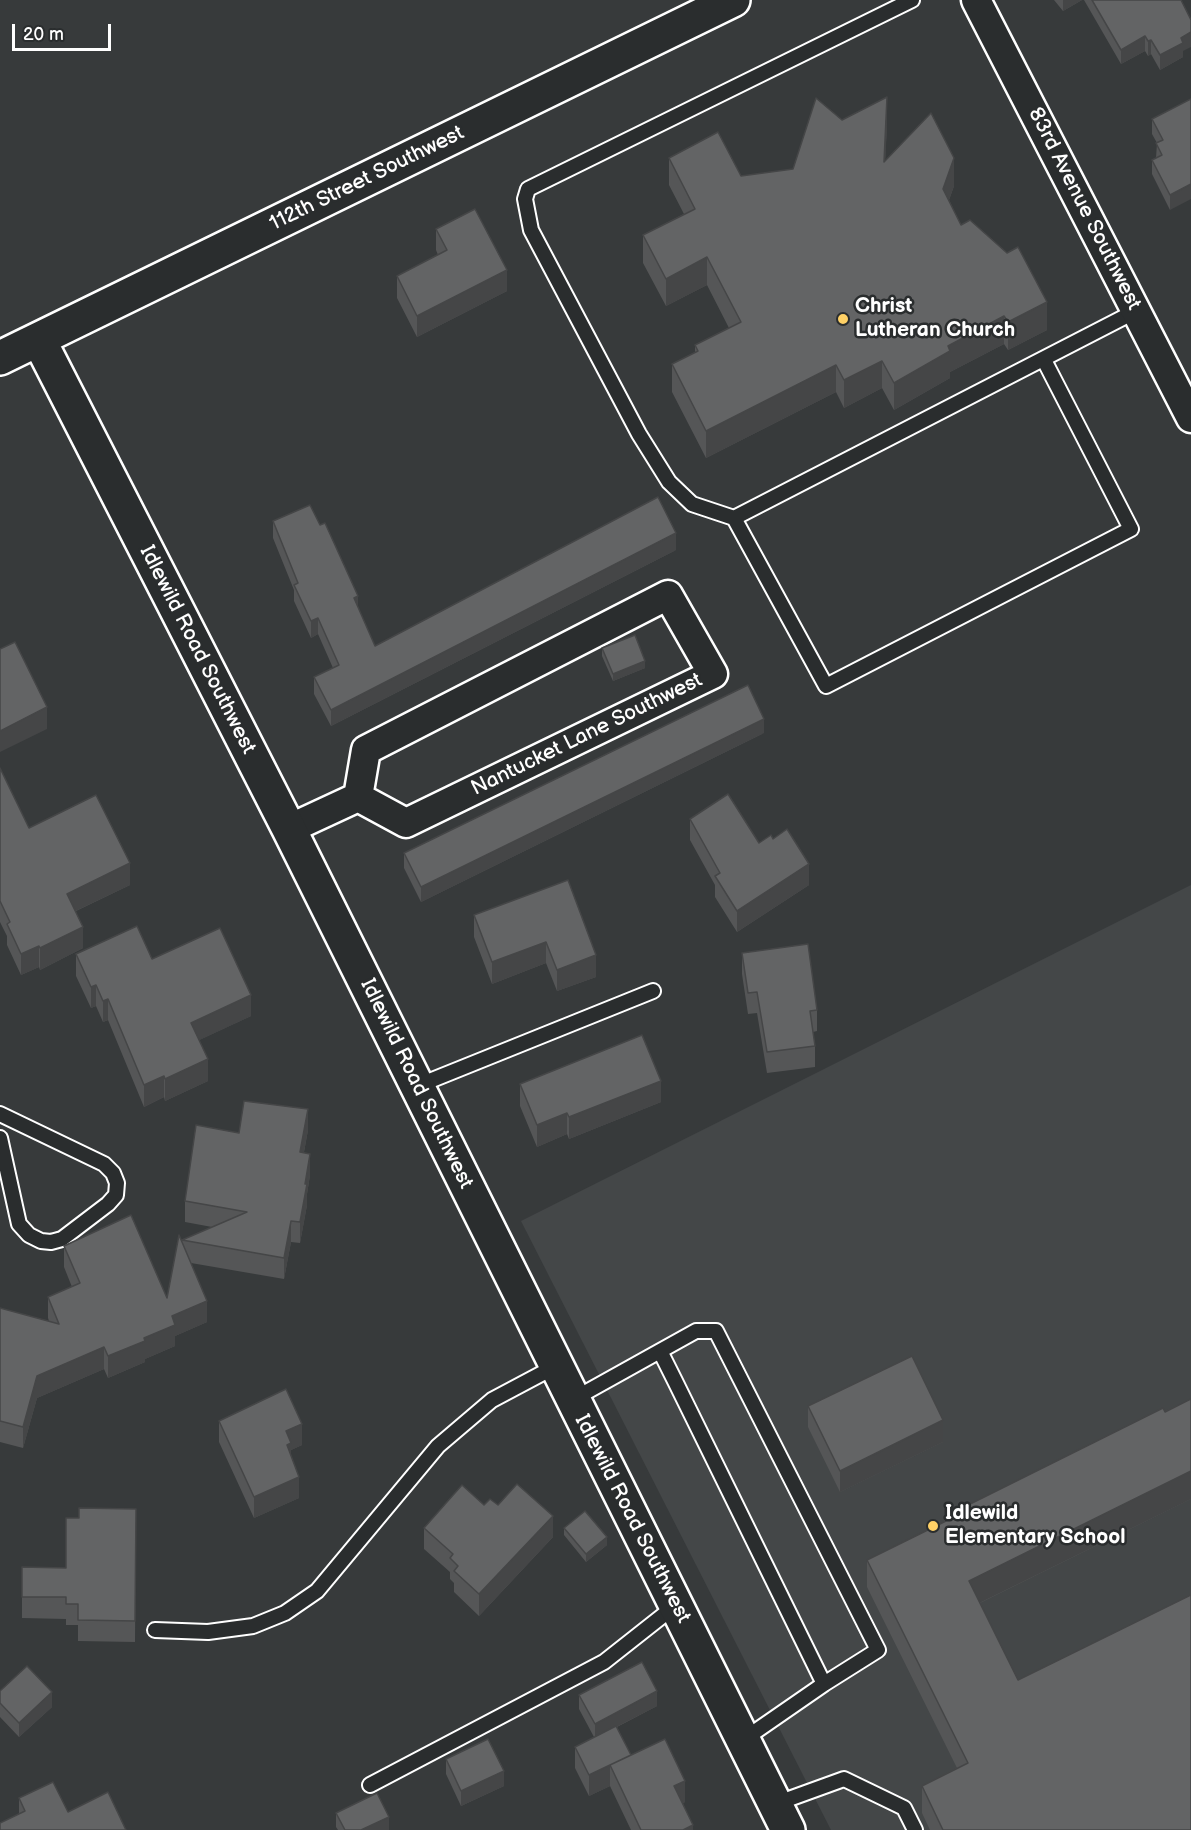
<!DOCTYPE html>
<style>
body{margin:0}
#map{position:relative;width:1191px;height:1830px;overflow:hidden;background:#373a3b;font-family:"Balsamiq Sans",sans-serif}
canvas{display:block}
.scale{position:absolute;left:12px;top:24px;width:99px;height:27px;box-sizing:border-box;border:3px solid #fff;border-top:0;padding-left:8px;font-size:18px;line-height:21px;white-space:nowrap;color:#fff;-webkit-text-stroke:4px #2a2d2e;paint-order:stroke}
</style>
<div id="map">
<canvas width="1191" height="1830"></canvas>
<div class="scale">20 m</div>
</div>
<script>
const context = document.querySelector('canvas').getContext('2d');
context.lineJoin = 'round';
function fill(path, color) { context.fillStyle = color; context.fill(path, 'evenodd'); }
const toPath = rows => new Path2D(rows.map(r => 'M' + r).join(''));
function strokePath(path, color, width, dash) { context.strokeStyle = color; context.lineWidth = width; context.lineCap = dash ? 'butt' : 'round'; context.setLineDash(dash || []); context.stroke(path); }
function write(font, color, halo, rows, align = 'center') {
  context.font = font + ' "Balsamiq Sans",sans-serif'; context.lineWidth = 5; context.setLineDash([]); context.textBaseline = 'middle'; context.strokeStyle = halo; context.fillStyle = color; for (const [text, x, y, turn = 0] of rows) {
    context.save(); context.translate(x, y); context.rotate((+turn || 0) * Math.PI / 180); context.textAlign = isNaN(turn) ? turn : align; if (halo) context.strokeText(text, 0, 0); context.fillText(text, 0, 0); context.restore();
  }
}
fill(toPath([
 [1191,885,1191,1830,831,1830,521,1221]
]), '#444748');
const service = toPath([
 [1044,360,1131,529,826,686,734,518,1136,311],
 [734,518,692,504,669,482,639,434,531,230,525,199,528,189,912,0],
 [417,1086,653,991],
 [0,1114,104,1164,113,1173,117,1183,116,1195,108,1204,62,1239,51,1242,41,1241,29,1235,19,1224,0,1138],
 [660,1351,696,1331,716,1331,878,1650,824,1684],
 [572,1400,660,1351,675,1381,824,1684,743,1740],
 [155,1630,208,1632,253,1626,285,1613,317,1591,438,1446,492,1400,556,1366],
 [370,1785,604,1662,675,1606],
 [775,1804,844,1779,904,1808,915,1830]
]);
const minor = toPath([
 [976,0,1191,418],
 [289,829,358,797,406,823,713,674,668,595,366,750,358,797]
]);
const tertiary = toPath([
 [39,340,289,829,788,1830],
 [0,358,733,0]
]);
strokePath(service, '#fff', 18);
strokePath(minor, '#fff', 33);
strokePath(tertiary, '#fff', 38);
strokePath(service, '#2a2d2e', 14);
strokePath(minor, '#2a2d2e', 28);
strokePath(tertiary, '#2a2d2e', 33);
fill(toPath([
 [1054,0,1082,0,1063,11],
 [1084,0,1181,0,1183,57,1160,70,1151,54,1148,56,1145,51,1121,64],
 [1191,99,1170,210,1152,174,1152,160,1156,158,1157,143,1152,134,1152,119],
 [842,120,887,125,885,160,954,186,949,200,961,225,1047,330,1008,350,1004,344,950,372,950,378,894,410,882,388,844,408,836,392,706,458,672,392,672,364,695,353,695,345,729,328,707,285,666,306,643,263,643,235,684,214,669,185,669,158,741,176,793,169],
 [436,229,507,291,417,337,397,298,397,276,438,255,436,250],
 [273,521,358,608,375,646,676,550,331,726,314,694,314,677,333,668,318,634,311,638,294,601,294,590,273,538],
 [602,648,645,668,613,681,602,656],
 [764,733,421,902,404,868,404,853],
 [0,768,29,828,130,885,76,911,83,948,40,970,39,967,21,975,7,945,7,936,0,922],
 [690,819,759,843,809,885,737,932,715,897,715,885,690,840],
 [568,880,596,977,557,991,546,963,492,984,474,937,474,915],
 [742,953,817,1010,817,1031,813,1032,815,1046,815,1067,767,1073,757,1013,748,1014,742,974],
 [76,954,152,959,251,1016,199,1040,208,1081,165,1101,164,1097,144,1107,108,1020,103,1022,96,1006,91,1008,76,976],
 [520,1084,661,1102,569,1139,567,1134,537,1147,520,1106],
 [308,1130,304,1152,310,1175,307,1194,307,1205,300,1243,291,1242,284,1279,191,1263,207,1322,175,1336,175,1346,145,1359,145,1362,108,1378,104,1369,37,1398,23,1448,0,1442,0,1308,49,1321,48,1318,48,1297,72,1287,64,1267,64,1246,167,1298,182,1240,212,1227,185,1222,185,1201,239,1133],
 [1191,1399,1191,1499,980,1603,1018,1680,1191,1830,930,1830,922,1813,922,1786,957,1768,867,1587,867,1560,944,1522,944,1517],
 [808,1406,943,1442,840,1492,808,1427],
 [219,1421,302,1445,291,1450,291,1455,299,1498,254,1518,219,1442],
 [484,1505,498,1505,553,1537,479,1616,454,1592,454,1583,450,1579,450,1572,424,1549,424,1528],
 [136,1509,135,1642,78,1641,78,1625,66,1625,66,1619,22,1618,22,1567,66,1568,79,1518],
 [564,1528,607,1545,586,1562,564,1535],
 [0,1691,52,1707,19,1737,0,1717],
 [579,1695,657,1706,617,1727,631,1755,685,1802,683,1803,693,1830,631,1830,610,1786,589,1796,575,1768,575,1747,594,1737,579,1709],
 [446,1759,504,1786,461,1806,446,1774],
 [19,1798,68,1812,19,1814],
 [336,1813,389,1830,338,1830,336,1827]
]), '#555657');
fill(toPath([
 [1063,0,1082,0,1063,11],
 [1191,32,1191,47,1183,51,1183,57,1160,70,1160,55,1181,38],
 [1145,36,1145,51,1121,64,1121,50],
 [1151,40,1151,54,1148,56,1148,41],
 [887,97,887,125,884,189,884,162],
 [954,158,954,186,943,216,943,189],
 [1191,184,1191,199,1170,210,1170,195],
 [707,257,707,285,666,306,666,279],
 [507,270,507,291,417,337,417,316],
 [1047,302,1047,330,1008,350,1008,322],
 [1004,316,1004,344,950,372,950,378,894,410,894,383,948,346],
 [882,361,882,388,844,408,844,380],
 [836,365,836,392,706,458,706,431],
 [676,533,676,550,331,726,331,710],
 [358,596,358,613,354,598],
 [318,618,318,634,311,638,311,621],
 [645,661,645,668,613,681,613,674],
 [47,707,47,729,0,752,0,731],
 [764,719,764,733,421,902,421,887],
 [130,863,130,885,67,915,67,894],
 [809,864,809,885,737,932,737,911],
 [83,927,83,948,40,970,40,948],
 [546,942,546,963,492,984,492,962],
 [39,946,39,967,21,975,21,954],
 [596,955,596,977,557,991,557,970],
 [96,985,96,1006,91,1008,91,987],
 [251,995,251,1016,191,1044,191,1023],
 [108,999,108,1020,103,1022,103,1001],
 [208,1059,208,1081,165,1101,165,1079],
 [164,1076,164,1097,144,1107,144,1085],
 [661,1081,661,1102,569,1139,569,1117],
 [308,1109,308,1130,300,1173,300,1152],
 [567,1113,567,1134,537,1147,537,1125],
 [310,1154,310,1175,307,1194,307,1205,300,1243,300,1222,305,1184],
 [291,1221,291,1242,284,1279,284,1258],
 [207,1301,207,1322,175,1336,175,1346,145,1359,145,1362,108,1378,108,1356,172,1316],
 [104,1347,104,1369,37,1398,23,1448,23,1427,37,1376],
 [943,1420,943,1442,840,1492,840,1471],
 [302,1424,302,1445,291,1450,291,1465,287,1467,286,1431],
 [1191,1471,1191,1499,969,1608,969,1581],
 [299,1477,299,1498,254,1518,254,1497],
 [553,1516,553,1537,479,1616,479,1594],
 [607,1537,607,1545,586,1562,586,1554],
 [657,1691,657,1706,595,1738,595,1724],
 [52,1692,52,1707,19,1737,19,1723],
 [631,1755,610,1765,610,1786,589,1796,589,1775],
 [504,1771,504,1786,461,1806,461,1791],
 [685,1781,685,1802,674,1807,674,1786],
 [389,1817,389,1830,361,1830],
 [693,1825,693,1830,683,1830]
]), '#454647');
const building = toPath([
 [1092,0,1181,0,1191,20,1191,32,1181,38,1183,43,1160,55,1151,40,1148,41,1145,36,1121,50,1092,0],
 [887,97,884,162,931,113,954,158,943,189,961,225,970,220,1007,253,1018,247,1047,302,1008,322,1004,316,948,346,950,351,894,383,882,361,844,380,836,365,706,431,672,364,698,351,695,345,741,322,707,257,666,279,643,235,695,209,669,158,718,132,741,176,793,169,816,98,842,120,887,97],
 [1191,99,1191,184,1170,195,1152,160,1162,155,1156,143,1163,140,1152,119,1191,99],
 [475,209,507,270,417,316,397,276,447,250,436,229,475,209],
 [658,497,676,533,331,710,314,677,339,665,318,618,311,621,294,585,298,583,273,521,310,505,320,525,325,523,358,596,354,598,375,646,658,497],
 [635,635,645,661,613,674,602,648,635,635],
 [15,642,47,707,0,731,0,649,15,642],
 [748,685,764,719,421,887,404,853,748,685],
 [0,768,29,828,96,795,130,863,67,894,83,927,40,948,39,946,21,954,7,924,10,922,0,901,0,768],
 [728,794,759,843,771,835,773,839,787,829,809,864,737,911,715,876,720,873,690,819,728,794],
 [568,880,596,955,557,970,546,942,492,962,474,915,568,880],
 [137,926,152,959,220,928,251,995,191,1023,208,1059,165,1079,164,1076,144,1085,108,999,103,1001,96,985,91,987,76,954,137,926],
 [808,944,817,1010,810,1011,815,1046,767,1052,757,992,748,993,742,953,808,944],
 [642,1035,661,1081,569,1117,567,1113,537,1125,520,1084,642,1035],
 [244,1101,308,1109,300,1152,310,1154,305,1184,307,1184,300,1222,291,1221,284,1258,182,1240,247,1212,185,1201,196,1125,239,1133,244,1101],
 [131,1215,167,1298,179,1235,207,1301,172,1316,175,1325,144,1338,145,1341,108,1356,104,1347,37,1376,23,1427,0,1421,0,1308,59,1324,48,1297,80,1283,64,1246,131,1215],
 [912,1356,943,1420,840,1471,808,1406,912,1356],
 [286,1389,302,1424,286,1431,291,1443,287,1445,299,1477,254,1497,219,1421,286,1389],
 [1191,1399,1191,1471,969,1581,1018,1680,1191,1595,1191,1830,943,1830,922,1786,968,1763,867,1560,946,1521,944,1517,1163,1408,1165,1412,1191,1399],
 [517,1484,553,1516,479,1594,454,1571,458,1566,450,1558,453,1554,424,1528,462,1485,484,1505,490,1499,498,1505,517,1484],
 [79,1508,136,1509,135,1621,78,1620,78,1604,66,1604,66,1597,22,1597,22,1567,66,1568,66,1518,79,1518,79,1508],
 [585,1511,607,1537,586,1554,564,1528,585,1511],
 [642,1662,657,1691,595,1724,579,1695,642,1662],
 [27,1666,52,1692,19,1723,0,1703,0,1691,27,1666],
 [616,1726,631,1755,589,1775,575,1747,616,1726],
 [488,1739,504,1771,461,1791,446,1759,488,1739],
 [665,1739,685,1781,674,1786,693,1825,683,1830,641,1830,610,1765,665,1739],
 [53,1782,68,1812,108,1792,126,1830,0,1830,0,1823,25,1811,19,1798,53,1782],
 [377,1793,389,1817,361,1830,345,1830,336,1813,377,1793]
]);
fill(building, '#636465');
strokePath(building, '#454647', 1.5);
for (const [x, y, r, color] of [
 [843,319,6,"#ffd166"],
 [933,1526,6,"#ffd166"]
]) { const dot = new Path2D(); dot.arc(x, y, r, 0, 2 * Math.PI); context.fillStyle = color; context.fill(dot); strokePath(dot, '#2a2d2e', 2); }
write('21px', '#fff', '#2a2d2e', [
 ["112th Street Southwest",367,179,-26],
 ["83rd Avenue Southwest",1084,209,63],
 ["Idlewild Road Southwest",197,650,63],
 ["Nantucket Lane Southwest",587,735,-26],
 ["Idlewild Road Southwest",416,1084,64],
 ["Idlewild Road Southwest",632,1519,63]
]);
write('bold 21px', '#fff', '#2a2d2e', [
 ["Christ",855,307],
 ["Lutheran Church",855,331],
 ["Idlewild",945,1514],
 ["Elementary School",945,1538]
], 'left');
</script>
